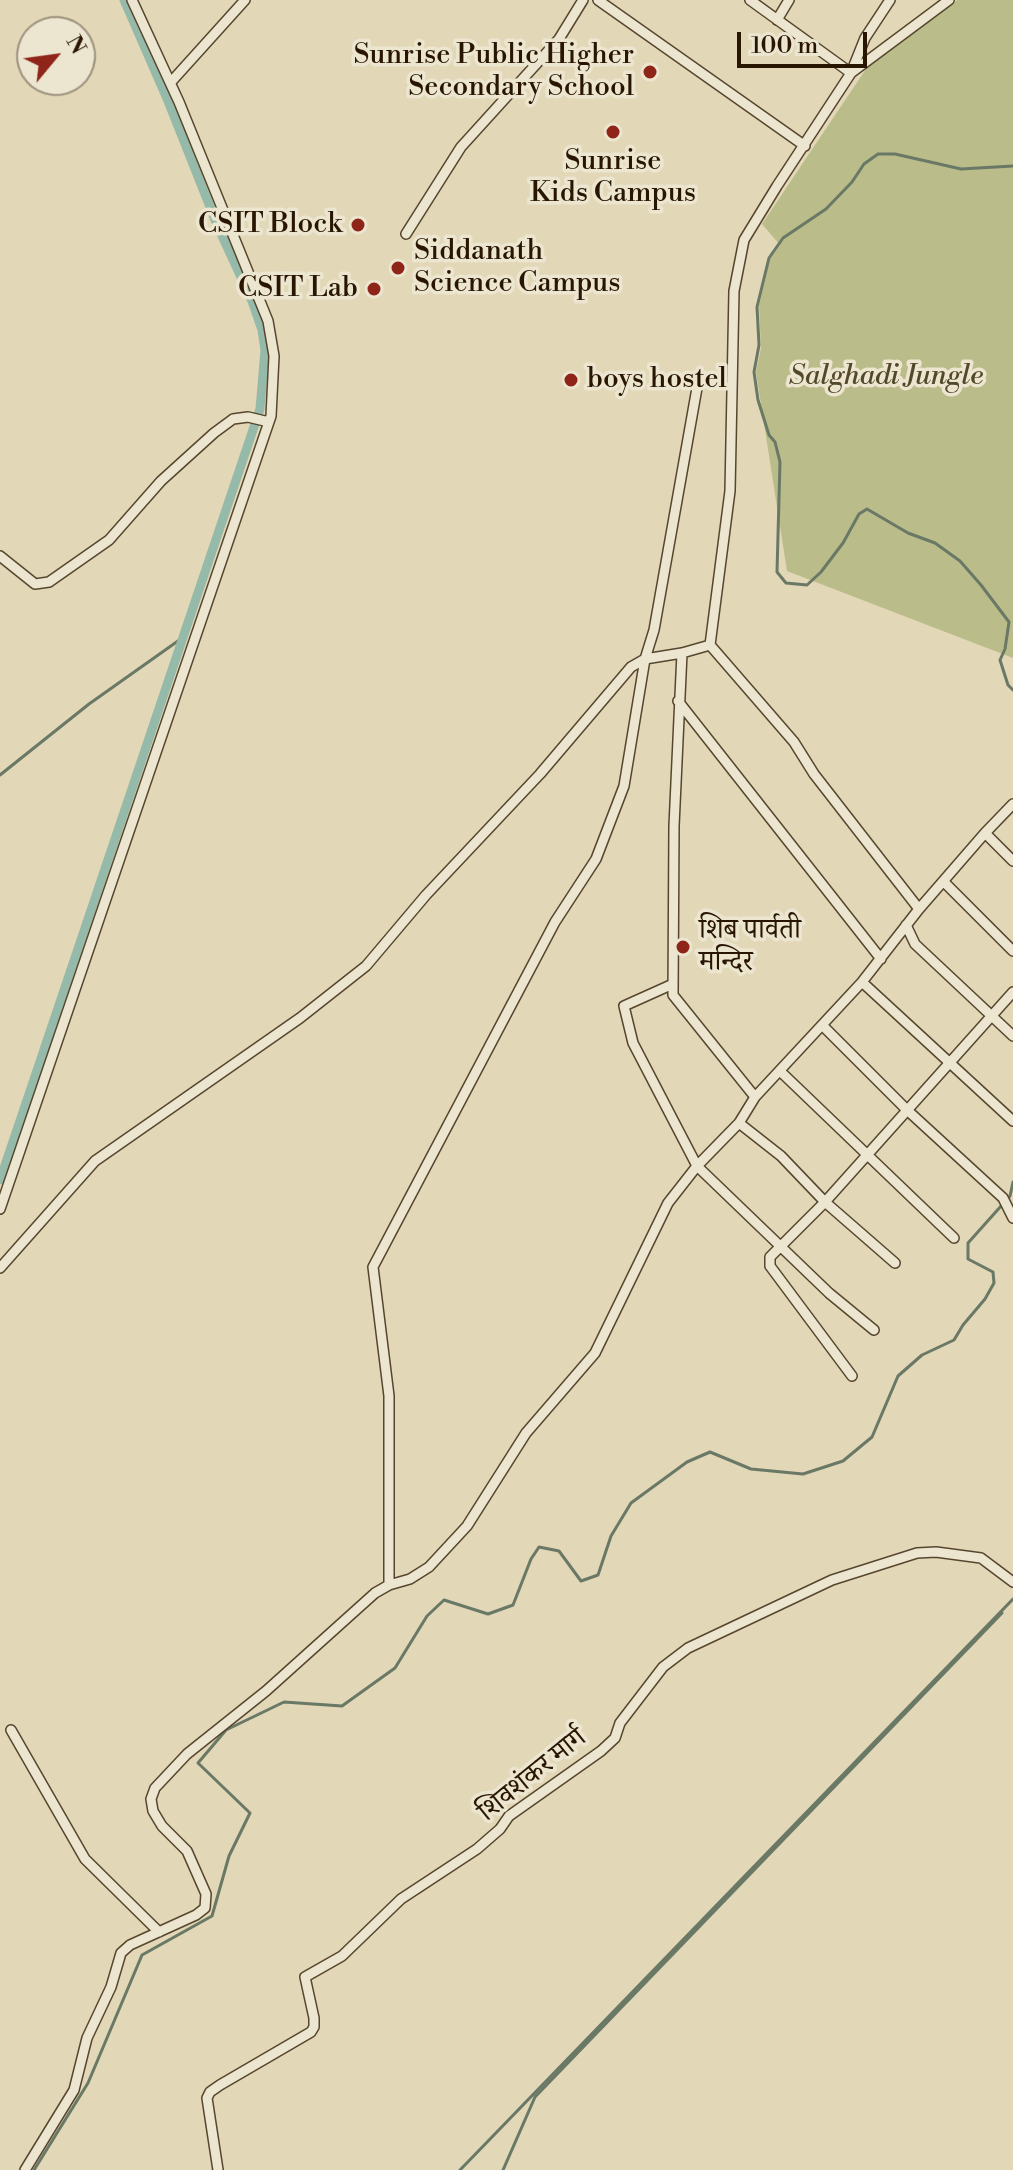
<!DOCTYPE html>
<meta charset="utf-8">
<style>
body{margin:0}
#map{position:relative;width:1013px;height:2170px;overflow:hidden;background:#e2d7b7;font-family:"Libre Bodoni",serif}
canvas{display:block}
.north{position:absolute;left:16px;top:16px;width:80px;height:80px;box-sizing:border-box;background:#ece5d0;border:2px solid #9e927d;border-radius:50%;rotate:61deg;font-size:22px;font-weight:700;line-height:32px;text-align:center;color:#291601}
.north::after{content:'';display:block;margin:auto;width:28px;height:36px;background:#8f2418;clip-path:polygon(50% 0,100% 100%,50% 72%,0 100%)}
.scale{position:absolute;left:737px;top:32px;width:130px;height:36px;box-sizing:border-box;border:4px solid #291601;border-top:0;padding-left:10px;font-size:24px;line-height:28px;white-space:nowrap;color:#291601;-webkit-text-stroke:6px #ece5d0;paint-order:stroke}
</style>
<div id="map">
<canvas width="1013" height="2170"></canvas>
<div class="north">N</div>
<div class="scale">100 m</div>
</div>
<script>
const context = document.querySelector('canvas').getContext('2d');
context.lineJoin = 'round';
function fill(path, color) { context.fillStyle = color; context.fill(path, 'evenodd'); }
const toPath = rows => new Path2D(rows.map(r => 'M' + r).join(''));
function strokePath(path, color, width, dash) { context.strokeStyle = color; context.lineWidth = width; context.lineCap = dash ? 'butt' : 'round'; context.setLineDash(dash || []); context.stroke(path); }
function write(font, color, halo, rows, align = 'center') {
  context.font = font + ' "Libre Bodoni","Noto Serif Devanagari",serif'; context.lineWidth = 7; context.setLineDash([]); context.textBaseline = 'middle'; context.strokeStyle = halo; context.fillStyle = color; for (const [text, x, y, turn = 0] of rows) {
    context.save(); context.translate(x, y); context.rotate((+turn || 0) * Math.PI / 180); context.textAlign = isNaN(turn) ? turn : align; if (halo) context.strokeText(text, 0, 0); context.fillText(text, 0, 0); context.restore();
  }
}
fill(toPath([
 [957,0,1013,0,1013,658,787,571,756,372,761,348,759,306,770,258,780,245,762,224,868,66]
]), '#babc8a');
strokePath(toPath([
 [1013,166,961,169,895,154,878,154,864,164,852,182,826,209,783,238,769,258,757,307,759,345,754,372,758,400,769,435,775,442,780,462,777,572,786,583,807,585,821,572,843,543,859,514,867,509,908,533,935,543,960,561,981,585,1009,622,1005,649,1000,660,1008,685,1013,690],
 [0,775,89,704,185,636],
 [34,2170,88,2083,142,1955,212,1916,229,1856,250,1813,198,1763,226,1730,284,1702,342,1706,395,1668,427,1616,444,1600,488,1614,513,1605,531,1559,539,1547,559,1551,581,1581,598,1575,611,1536,631,1503,687,1462,710,1452,751,1469,803,1474,843,1461,872,1437,898,1376,922,1355,954,1340,963,1325,985,1299,994,1283,993,1272,968,1259,968,1243,1010,1196,1013,1182],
 [460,2170,1013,1599],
 [503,2170,535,2097,1002,1613]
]), '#6a7866', 3);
strokePath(toPath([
 [0,1180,260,409,265,350,262,330,252,301,218,227,168,101,124,0]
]), '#96baa9', 9);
const minor = toPath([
 [598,0,805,146],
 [750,0,851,73,865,38,890,0],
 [777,20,789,0],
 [171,82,245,0],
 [406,234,461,147,559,39,583,0],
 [0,556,35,584,49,582,109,540,161,481,214,433,233,419,248,417,269,422],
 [710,645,794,742,814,774,919,909],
 [682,653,674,826,673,995,755,1097],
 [678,701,881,959],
 [985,833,1013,861],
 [944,882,1013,951],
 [906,925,915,944,1013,1036],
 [862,982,1013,1121],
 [673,984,624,1006,633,1043,697,1166,829,1293,874,1330],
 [823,1026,906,1109,1003,1198,1013,1218],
 [781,1072,954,1238],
 [739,1123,781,1156,825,1202,895,1263],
 [0,1209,271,416,274,356,268,321,179,102,132,0],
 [0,1268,95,1161,300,1018,366,966,426,895,540,774,631,667,645,659,682,653,710,645,730,491,734,291,744,240,777,186,851,73,949,0],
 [852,1376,770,1266,770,1257,825,1202,1013,992],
 [389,1585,389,1396,373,1267,555,922,596,859,624,786,645,659,654,630,697,388],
 [11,1730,85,1859,159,1932],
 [25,2170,74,2090,87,2038,111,1987,121,1953,130,1945,196,1915,205,1908,206,1894,187,1851,162,1826,153,1811,151,1799,155,1788,187,1754,266,1691,375,1593,389,1585,410,1579,429,1567,467,1526,526,1433,595,1353,668,1203,697,1166,739,1123,755,1097,862,982,919,909,985,833,1013,804],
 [218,2170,207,2098,210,2092,220,2085,311,2032,314,2027,314,2018,305,1977,342,1956,401,1899,477,1849,500,1829,509,1816,601,1751,615,1738,620,1723,663,1667,688,1648,832,1580,917,1553,936,1552,981,1558,1013,1582]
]);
strokePath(minor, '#57462e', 12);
strokePath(minor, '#ece5d0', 9);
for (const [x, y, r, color] of [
 [650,72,8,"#8f2418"],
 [613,132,8,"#8f2418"],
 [358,225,8,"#8f2418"],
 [398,268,8,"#8f2418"],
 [374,289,8,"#8f2418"],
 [571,380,8,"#8f2418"],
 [683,947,8,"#8f2418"]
]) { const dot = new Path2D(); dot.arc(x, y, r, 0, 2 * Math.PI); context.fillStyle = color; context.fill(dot); strokePath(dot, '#ece5d0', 3); }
write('28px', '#291601', '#ece5d0', [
 ["Sunrise Public Higher",634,56],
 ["Secondary School",634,88],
 ["Sunrise",613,162,"center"],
 ["Kids Campus",613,194,"center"],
 ["CSIT Block",342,225],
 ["Siddanath",414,252,"left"],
 ["Science Campus",414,284,"left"],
 ["CSIT Lab",358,289],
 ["boys hostel",587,380,"left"],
 ["शिब पार्वती",699,931,"left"],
 ["मन्दिर",699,963,"left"]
], 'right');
write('italic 28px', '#54482a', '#ece5d0', [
 ["Salghadi Jungle",886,377]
]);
write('28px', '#291601', '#ece5d0', [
 ["शिवशंकर मार्ग",533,1776,-39]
]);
</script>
